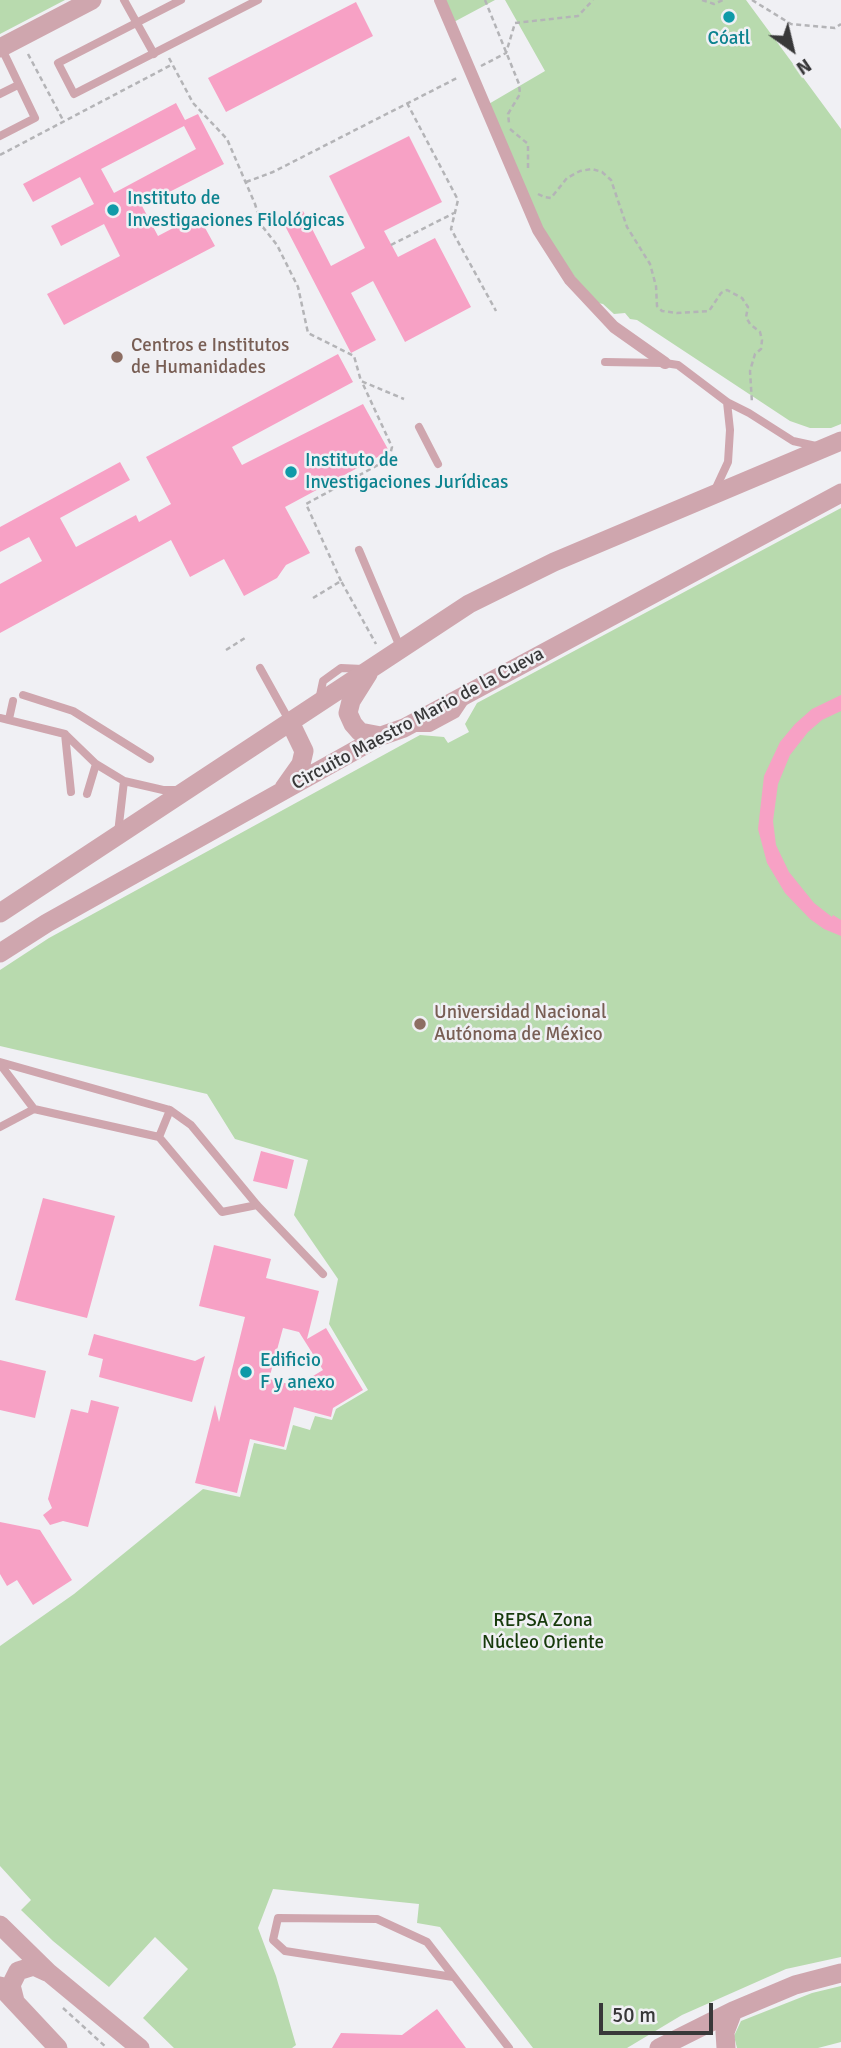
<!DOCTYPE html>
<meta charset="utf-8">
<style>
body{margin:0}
#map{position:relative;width:841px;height:2048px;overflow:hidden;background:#f0f0f4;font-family:Signika,sans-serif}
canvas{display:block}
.north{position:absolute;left:757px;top:14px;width:70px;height:70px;-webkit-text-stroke:5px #f0f0f4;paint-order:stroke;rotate:146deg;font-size:19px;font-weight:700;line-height:28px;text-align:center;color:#383839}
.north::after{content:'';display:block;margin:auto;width:24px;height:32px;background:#383839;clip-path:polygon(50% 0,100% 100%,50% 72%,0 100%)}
.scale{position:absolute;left:599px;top:2003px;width:114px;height:32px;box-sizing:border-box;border:4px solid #383839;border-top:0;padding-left:9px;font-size:21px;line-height:24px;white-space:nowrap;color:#383839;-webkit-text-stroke:5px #f0f0f4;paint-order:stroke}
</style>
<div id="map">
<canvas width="841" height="2048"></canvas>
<div class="north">N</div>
<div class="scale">50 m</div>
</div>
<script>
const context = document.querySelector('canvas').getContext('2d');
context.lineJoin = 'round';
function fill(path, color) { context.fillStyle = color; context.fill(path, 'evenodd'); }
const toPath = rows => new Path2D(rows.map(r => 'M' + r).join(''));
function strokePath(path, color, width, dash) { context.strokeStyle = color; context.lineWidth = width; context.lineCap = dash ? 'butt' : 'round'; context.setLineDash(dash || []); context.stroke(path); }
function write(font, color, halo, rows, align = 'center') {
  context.font = font + ' Signika,sans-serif'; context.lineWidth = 5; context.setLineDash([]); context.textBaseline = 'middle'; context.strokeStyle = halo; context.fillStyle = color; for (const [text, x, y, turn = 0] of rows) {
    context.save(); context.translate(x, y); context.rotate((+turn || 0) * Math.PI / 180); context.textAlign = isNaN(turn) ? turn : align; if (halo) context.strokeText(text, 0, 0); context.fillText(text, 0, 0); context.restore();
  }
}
fill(toPath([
 [0,0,65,0,0,34],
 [443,0,495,0,452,23],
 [505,0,746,0,841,129,841,424,831,428,810,428,790,421,637,320,630,319,625,313,614,314,603,304,598,303,577,280,539,228,487,105,545,71],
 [841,508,841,1957,786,1969,682,2015,627,2048,533,2048,440,1927,417,1923,419,1904,273,1889,258,1928,276,1976,296,2045,292,2048,174,2048,143,2018,188,1969,155,1937,109,1987,53,1941,21,1910,31,1900,0,1866,0,1646,74,1594,203,1489,240,1497,254,1443,286,1450,293,1425,310,1430,315,1416,332,1420,336,1409,368,1390,329,1324,338,1279,294,1215,308,1160,235,1139,207,1094,0,1046,0,970,49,938,420,735,444,737,448,743,469,732,465,724,477,703],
 [841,1986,841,2042,818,2048,737,2048,734,2036,741,2021,812,1993]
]), '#b8daae');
fill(toPath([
 [356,2,373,36,226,112,208,78],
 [176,103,185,120,198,114,224,164,142,206,158,236,198,215,215,246,64,325,47,294,120,256,104,224,61,246,51,226,94,204,80,177,33,202,23,184],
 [184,126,196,149,114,193,101,169],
 [409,136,442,202,384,231,398,257,435,238,471,307,405,342,373,281,351,293,376,340,351,353,283,222,303,211,331,266,365,248,329,176],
 [338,354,353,382,232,447,242,465,363,404,389,451,285,507,310,553,286,565,277,578,244,596,224,559,190,577,171,540,0,633,0,584,42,561,29,537,0,552,0,527,120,462,130,480,60,518,76,547,136,515,139,522,171,504,146,457],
 [841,695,841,711,822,720,808,732,790,755,778,784,773,821,776,845,789,872,814,903,832,917,833,915,841,920,841,936,824,929,810,919,785,893,767,863,758,829,764,776,780,742,795,724,812,709],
 [261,1151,294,1160,287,1189,253,1181],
 [43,1198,115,1216,87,1318,15,1300],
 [214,1245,271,1259,266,1278,319,1291,307,1339,326,1328,363,1390,333,1408,331,1417,294,1407,284,1447,250,1439,237,1493,195,1483,215,1405,219,1422,245,1317,199,1306],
 [283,1328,299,1332,323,1370,303,1382,293,1379,292,1385,269,1379],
 [94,1334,195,1361,205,1356,192,1402,99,1377,103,1359,88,1355],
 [0,1360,46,1371,35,1418,0,1410],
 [91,1400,119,1407,88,1527,63,1521,50,1525,43,1515,52,1508,48,1499,71,1409,88,1413],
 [0,1522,40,1530,72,1580,33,1605,17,1580,7,1586,0,1574],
 [437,2009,466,2048,332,2048,341,2033,402,2035]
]), '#f7a1c5');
strokePath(toPath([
 [485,0,519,84,520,94,508,114,509,123],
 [702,0,714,4,723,0],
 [752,0,791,24,835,28,841,24],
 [28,54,64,122],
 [169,58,193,103,227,139,255,204,262,226,277,245,298,287,308,333,354,356,361,381,404,399],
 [481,66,506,53,515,23,578,16,593,0],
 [407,103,458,200,451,229,496,311],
 [510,129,528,144,528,170],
 [0,155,173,64],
 [246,182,273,172,459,77],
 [538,194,544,197,551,198,567,178,580,171,592,169,602,172,611,180,627,227,650,264,656,286,657,306,662,311,677,313,709,311,721,293,727,290,742,298,748,307,746,317,750,324,760,332,762,340,761,349,755,354,750,371,752,403],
 [391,245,454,213],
 [341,581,306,504,389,459,392,447,362,382],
 [313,598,341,581,376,644],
 [226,650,245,638],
 [63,2008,107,2048]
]), '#b4b4b7', 2.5, [5, 3.5]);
strokePath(toPath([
 [124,0,154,54],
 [181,0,58,63,74,94,258,0],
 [0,94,18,85],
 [0,136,35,118,1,47],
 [605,362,665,363,678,365,727,402,749,413,793,441,816,446],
 [419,427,438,464],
 [715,490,728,462,730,430,727,402],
 [359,550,400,647],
 [260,668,290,722],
 [23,695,73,711,150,759],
 [319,700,323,681,334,673,341,668,363,669],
 [0,718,65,734,96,764,124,781,163,790,179,790],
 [9,719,13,701],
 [414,728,430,728,456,714,464,702],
 [65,734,71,792],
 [87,794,96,764],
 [118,833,124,781],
 [0,1062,170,1110,191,1125,257,1205,323,1274],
 [0,1064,34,1109],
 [0,1127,34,1109,159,1137,222,1212,257,1205],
 [159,1137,170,1110],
 [453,1977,285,1951,273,1940,278,1918,377,1919,427,1942,509,2048]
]), '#cfa6ae', 8);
strokePath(toPath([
 [440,0,538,230,570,280,614,327,665,363]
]), '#cfa6ae', 12);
strokePath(toPath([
 [0,48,92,0],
 [368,674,351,701,348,713,353,724,360,732,381,736],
 [284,788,301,764,304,751,290,722],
 [0,913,469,604,554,562,841,441],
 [0,953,47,923,381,736,404,728,841,493],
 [0,1925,48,1972,140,2048],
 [0,1986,58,2048],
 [15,2001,11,1985,18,1971,34,1966,47,1972],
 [659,2048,733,2011,795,1985,841,1973],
 [726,2048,725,2032,733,2011]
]), '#cfa6ae', 19);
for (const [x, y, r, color] of [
 [729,17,7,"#0f9aa8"],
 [113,210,7,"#0f9aa8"],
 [117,357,7,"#8d6e63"],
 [291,472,7,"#0f9aa8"],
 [420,1024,7,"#8d6e63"],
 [246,1372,7,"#0f9aa8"]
]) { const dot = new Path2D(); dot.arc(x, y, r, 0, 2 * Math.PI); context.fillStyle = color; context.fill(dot); strokePath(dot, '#f0f0f4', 2.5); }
write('19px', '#0d838f', '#f0f0f4', [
 ["Cóatl",729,39,"center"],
 ["Instituto de",127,199],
 ["Investigaciones Filológicas",127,221],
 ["Instituto de",305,461],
 ["Investigaciones Jurídicas",305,483],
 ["Edificio",260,1361],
 ["F y anexo",260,1383]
], 'left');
write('19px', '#785e54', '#f0f0f4', [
 ["Centros e Institutos",131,346],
 ["de Humanidades",131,368],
 ["Universidad Nacional",434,1013],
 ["Autónoma de México",434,1035]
], 'left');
write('19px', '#383839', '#f0f0f4', [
 ["Circuito Maestro Mario de la Cueva",418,719,-28]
]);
write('19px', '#173a0b', '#f0f0f4', [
 ["REPSA Zona",543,1621],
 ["Núcleo Oriente",543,1643]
]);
</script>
